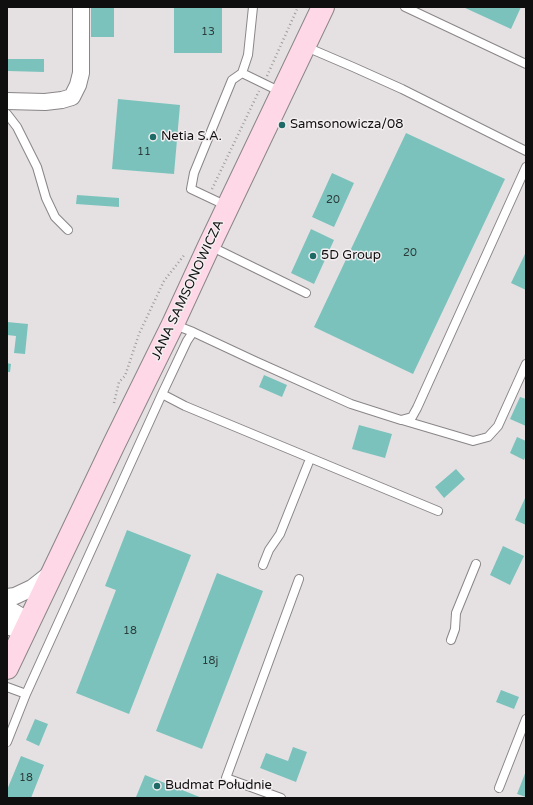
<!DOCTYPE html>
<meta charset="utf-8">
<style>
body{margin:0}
#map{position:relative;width:533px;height:805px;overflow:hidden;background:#e5e1e2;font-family:"Varela Round",sans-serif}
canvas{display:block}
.frame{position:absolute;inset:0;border:8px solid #100f0f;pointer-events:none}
</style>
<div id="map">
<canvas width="533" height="805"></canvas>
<div class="frame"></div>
</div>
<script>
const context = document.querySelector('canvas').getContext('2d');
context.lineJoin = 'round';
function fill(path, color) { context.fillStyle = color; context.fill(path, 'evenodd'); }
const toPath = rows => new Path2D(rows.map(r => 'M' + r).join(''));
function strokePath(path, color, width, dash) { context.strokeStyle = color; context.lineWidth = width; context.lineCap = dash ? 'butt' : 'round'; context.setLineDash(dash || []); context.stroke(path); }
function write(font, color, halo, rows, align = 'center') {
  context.font = font + ' "Varela Round",sans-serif'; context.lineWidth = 3; context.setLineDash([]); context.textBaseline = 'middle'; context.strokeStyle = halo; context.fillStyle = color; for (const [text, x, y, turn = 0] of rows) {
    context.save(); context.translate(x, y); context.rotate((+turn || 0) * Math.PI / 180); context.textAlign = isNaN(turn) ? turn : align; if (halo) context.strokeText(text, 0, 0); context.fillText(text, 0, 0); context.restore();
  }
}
fill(toPath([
 [91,7,114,7,114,37,91,37],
 [174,7,222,7,222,53,174,53],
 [463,7,521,7,511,29],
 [8,59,44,59,44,72,8,71],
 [118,99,180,105,174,174,112,169],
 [406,133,505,179,413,374,314,327],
 [332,173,354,183,334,227,312,217],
 [77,195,119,198,119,207,76,204],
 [311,229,334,240,314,284,291,273],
 [526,252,526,290,511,283],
 [7,322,28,324,25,354,14,353,16,336,7,335],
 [7,363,11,364,10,372,7,372],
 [264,375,287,385,282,397,259,387],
 [520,397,526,399,526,426,510,419],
 [359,425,392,434,385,458,352,449],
 [517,437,526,441,526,455,524,460,510,453],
 [456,469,465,479,444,498,435,487],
 [526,496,526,525,515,520],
 [127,530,191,555,129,714,76,693,116,590,105,586],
 [503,546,524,556,510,585,490,575],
 [217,573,263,591,202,749,156,731],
 [501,690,519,697,514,709,496,702],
 [35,719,48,724,39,746,26,740],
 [293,747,307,752,296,782,260,768,266,753,288,761],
 [21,756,44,765,31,798,7,798,7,790],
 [526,771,526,797,517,794],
 [145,775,202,798,139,798,136,797]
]), '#7bc2bd');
const lane = toPath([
 [405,7,526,64],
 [304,46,353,67,402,89,526,151],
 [242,73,281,92],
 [7,114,17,127,37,167,46,198,55,217,68,230],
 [227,206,191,189,194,173,232,80,242,73,248,55,253,7],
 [210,246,306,293],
 [175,325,193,332,255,361,351,404,401,420,412,417,417,408,526,167],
 [162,394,185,406,438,511],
 [402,420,473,441,488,437,498,426,526,364],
 [263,565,269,550,280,534,310,459],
 [451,640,455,629,456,613,476,564],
 [7,687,26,694],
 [7,742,26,694,162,394,187,341,193,332],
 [499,788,526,719],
 [281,798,226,778,299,579]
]);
const street = toPath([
 [7,101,45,102,62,100,72,97,78,85,81,73,81,7],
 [7,597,15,596,32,588,51,573],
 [7,608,29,621],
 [7,626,24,632]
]);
const secondary = toPath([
 [7,668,114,444,173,324,209,246,323,7]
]);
strokePath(lane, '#8a8687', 10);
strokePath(street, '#8a8687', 18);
strokePath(secondary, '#8a8687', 24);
strokePath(toPath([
 [267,76,298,7],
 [212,189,259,91],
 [114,403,119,382,125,376,139,334,164,281,185,254]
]), '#9f9c9c', 2.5, [1, 3]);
strokePath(lane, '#fff', 8);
strokePath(street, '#fff', 16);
strokePath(secondary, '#fed8e7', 22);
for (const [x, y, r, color] of [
 [282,125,4,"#1e6a66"],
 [153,137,4,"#1e6a66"],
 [313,256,4,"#1e6a66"],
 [157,786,4,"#1e6a66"]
]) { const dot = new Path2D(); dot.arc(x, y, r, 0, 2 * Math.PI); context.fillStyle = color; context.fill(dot); strokePath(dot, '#f3eef0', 1.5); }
write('11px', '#2b3c3a', null, [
 ["13",208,32],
 ["11",144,152],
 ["20",333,200],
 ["20",410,253],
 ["18",130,631],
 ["18j",210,661],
 ["18",26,778]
]);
write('13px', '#100f0f', '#f3eef0', [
 ["Samsonowicza/08",290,125],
 ["Netia S.A.",161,137],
 ["5D Group",321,256],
 ["Budmat Południe",165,786]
], 'left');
write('13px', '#100f0f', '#f3eef0', [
 ["JANA SAMSONOWICZA",188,290,-65]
]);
</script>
